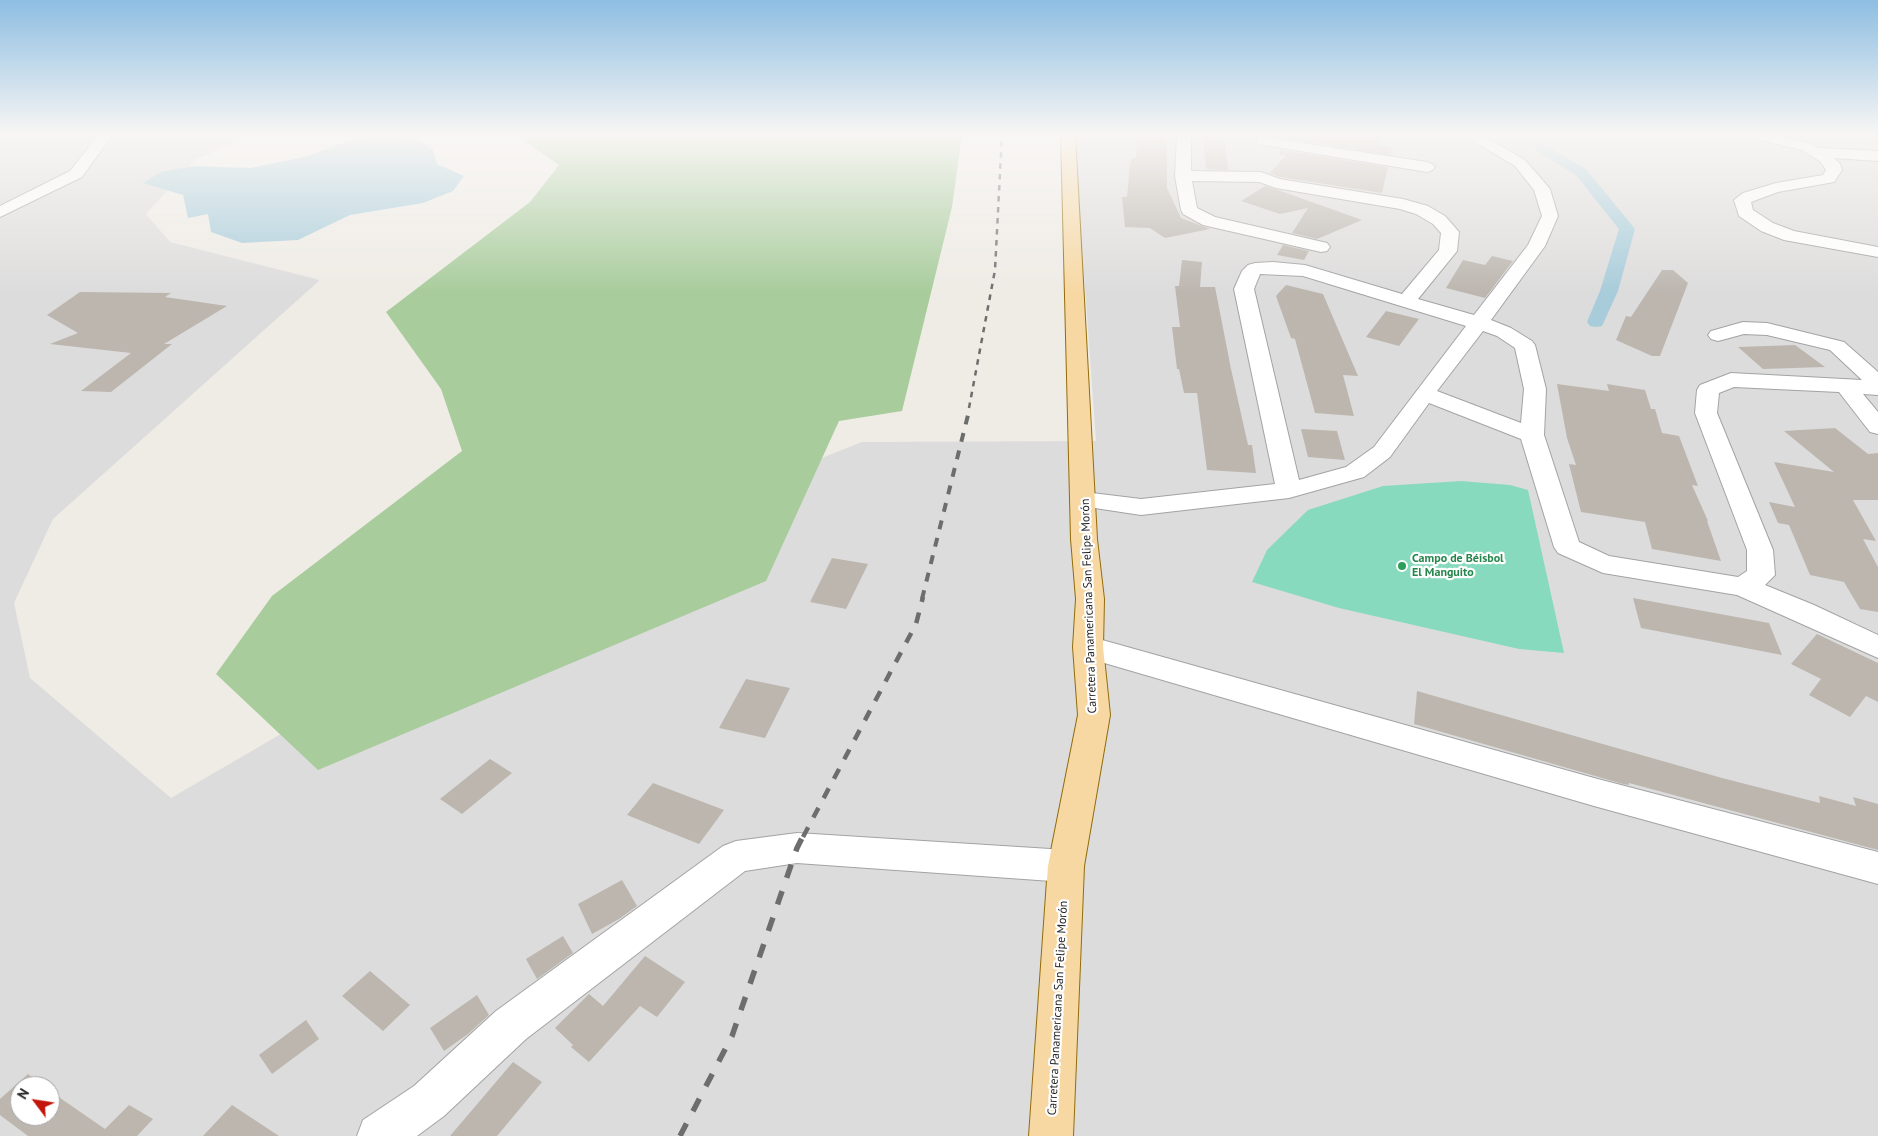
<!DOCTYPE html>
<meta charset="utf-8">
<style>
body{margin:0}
#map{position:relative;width:1878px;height:1136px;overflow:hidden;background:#efece6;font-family:"PT Sans",sans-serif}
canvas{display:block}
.north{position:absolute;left:10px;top:1076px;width:50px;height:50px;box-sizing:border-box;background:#fff;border:1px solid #a5a5a5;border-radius:50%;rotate:301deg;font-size:14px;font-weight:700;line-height:20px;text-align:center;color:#1f1f1f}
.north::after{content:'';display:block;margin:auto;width:18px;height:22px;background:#c3160b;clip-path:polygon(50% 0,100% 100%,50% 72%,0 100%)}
</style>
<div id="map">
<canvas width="1878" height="1136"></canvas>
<div class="north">N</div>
</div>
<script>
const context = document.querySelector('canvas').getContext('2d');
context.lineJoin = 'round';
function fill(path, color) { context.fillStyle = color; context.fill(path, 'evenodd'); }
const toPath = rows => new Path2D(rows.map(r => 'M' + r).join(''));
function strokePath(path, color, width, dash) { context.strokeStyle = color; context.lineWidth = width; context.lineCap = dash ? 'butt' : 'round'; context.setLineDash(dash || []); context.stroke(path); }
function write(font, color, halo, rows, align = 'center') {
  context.font = font + ' "PT Sans",sans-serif'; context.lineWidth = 4.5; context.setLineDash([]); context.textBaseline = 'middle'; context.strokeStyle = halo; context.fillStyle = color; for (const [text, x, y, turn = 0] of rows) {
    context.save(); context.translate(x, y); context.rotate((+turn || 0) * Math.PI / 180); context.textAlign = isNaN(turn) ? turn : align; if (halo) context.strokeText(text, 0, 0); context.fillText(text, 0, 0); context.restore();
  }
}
fill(toPath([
 [0,134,253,134,195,160,146,214,170,242,320,280,53,519,14,603,30,678,171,798,353,692,691,510,862,442,1096,441,1074,134,1878,134,1878,1136,0,1136],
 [20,1086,50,1086,50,1116,20,1116]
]), '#dddcdc');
fill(toPath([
 [514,134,962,134,952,207,902,411,839,421,766,581,318,770,216,674,272,596,462,451,441,389,386,312,530,202,559,165]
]), '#a8cc9c');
fill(toPath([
 [1461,481,1510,485,1528,490,1564,653,1519,649,1339,608,1252,582,1267,550,1308,510,1383,486]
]), '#88dabf');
fill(toPath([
 [381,134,417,139,433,150,437,164,464,176,453,191,423,203,350,215,298,240,242,243,211,232,208,214,188,218,183,195,143,183,161,172,194,166,251,168,308,156,354,139]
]), '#a8ccda');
fill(toPath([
 [1508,134,1525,134,1586,169,1635,229,1618,291,1602,326,1596,327,1590,326,1587,322,1600,291,1619,229,1576,175,1508,134]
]), '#a8ccda');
fill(toPath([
 [1142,134,1167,134,1167,188,1181,218,1210,229,1165,238,1150,228,1125,227,1122,197,1127,197,1130,165,1132,158,1136,158,1137,141,1142,141],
 [1203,134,1224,134,1228,170,1206,169],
 [1286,134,1301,136,1315,134,1355,140,1358,136,1382,139,1378,145,1392,147,1391,155,1284,138],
 [1281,150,1388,167,1382,193,1280,177,1270,173,1286,155,1279,155],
 [1265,186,1281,191,1362,220,1317,239,1292,233,1308,208,1280,214,1241,201],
 [1283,245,1309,251,1304,260,1277,255],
 [1492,256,1513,261,1485,298,1446,288,1463,260,1485,265],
 [1182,260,1202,262,1200,287,1215,287,1231,369,1248,445,1252,445,1256,473,1207,470,1197,393,1184,393,1179,369,1177,369,1172,327,1180,327,1175,286,1179,286],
 [1662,270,1673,270,1688,283,1660,356,1652,356,1616,340,1626,316,1631,317],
 [1286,285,1323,294,1358,376,1343,375,1354,416,1315,413,1295,339,1291,338,1276,296],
 [80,292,171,293,165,297,227,306,164,344,172,344,111,392,81,391,131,353,50,344,78,333,47,315],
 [1386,311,1419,319,1399,346,1366,337],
 [1795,345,1825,367,1763,369,1738,347],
 [1557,384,1609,391,1607,384,1645,390,1651,409,1655,409,1662,433,1679,436,1698,486,1692,485,1708,521,1707,521,1721,561,1652,549,1645,522,1581,512,1569,464,1576,465,1567,438],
 [1835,428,1868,454,1878,453,1878,500,1853,500,1876,541,1863,539,1878,567,1878,612,1860,609,1844,582,1810,575,1789,525,1778,523,1769,502,1795,507,1774,462,1834,472,1784,431],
 [1301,429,1337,431,1345,460,1308,457],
 [832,558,868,564,846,609,810,602],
 [1633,598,1769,623,1782,655,1641,628],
 [1817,634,1878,663,1878,702,1866,696,1850,717,1809,695,1821,679,1791,664],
 [746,679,790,688,765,738,719,728],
 [1417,691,1722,778,1820,803,1819,796,1856,806,1853,797,1878,804,1878,850,1629,783,1629,785,1623,784,1414,724],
 [490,759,512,773,462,814,440,799],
 [653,783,724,810,699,844,627,815],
 [622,880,637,906,619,919,592,934,578,904],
 [563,936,573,953,537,979,526,959],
 [645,956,685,982,657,1017,640,1006,589,1062,571,1047,573,1045,555,1028,589,994,603,1006],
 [370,971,410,1005,383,1031,342,996],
 [477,995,489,1015,468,1034,444,1051,430,1028],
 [306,1020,319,1039,272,1074,259,1055],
 [513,1062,542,1082,497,1136,450,1136],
 [28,1074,44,1086,20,1086,20,1116,50,1116,50,1091,105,1129,129,1105,153,1119,137,1136,28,1136,0,1115,0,1099],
 [232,1105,279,1136,203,1136]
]), '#bcb6af');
const minor = toPath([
 [99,134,113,134,82,177,0,217,0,206,70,171,99,134],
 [1177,134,1191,134,1191,171,1261,172,1280,179,1403,199,1428,206,1445,216,1459,232,1457,251,1418,299,1474,315,1528,245,1542,216,1534,190,1515,166,1462,134,1480,134,1525,160,1550,189,1558,216,1545,246,1491,320,1511,328,1532,341,1535,345,1546,389,1544,435,1579,542,1609,556,1738,577,1747,571,1747,550,1695,413,1697,390,1700,385,1731,373,1862,380,1830,350,1767,335,1744,334,1718,341,1711,339,1708,335,1711,331,1743,322,1767,323,1844,342,1878,372,1878,395,1863,394,1878,412,1878,434,1870,432,1839,392,1734,387,1719,393,1717,413,1773,550,1775,575,1765,585,1814,605,1878,635,1878,658,1737,595,1603,573,1558,553,1554,547,1521,439,1429,403,1390,457,1364,477,1289,498,1141,515,1075,505,1071,500,1075,495,1084,492,1141,499,1275,484,1234,289,1242,271,1248,265,1255,263,1273,262,1305,265,1402,294,1439,250,1441,233,1433,224,1416,214,1400,209,1276,188,1259,182,1192,181,1197,208,1215,217,1327,243,1330,247,1327,251,1321,252,1203,225,1183,214,1181,210,1175,176,1177,134],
 [1260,274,1303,276,1466,326,1374,447,1346,467,1299,480,1254,289,1260,274],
 [1483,331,1497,336,1515,348,1524,389,1521,423,1437,391,1483,331],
 [1745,134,1771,134,1812,144,1818,148,1878,151,1878,161,1834,158,1840,164,1842,170,1834,182,1778,192,1751,202,1753,210,1773,223,1794,231,1878,247,1878,257,1784,240,1761,231,1739,216,1734,200,1743,193,1776,183,1823,175,1826,170,1821,162,1802,150,1747,137,1745,134],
 [1263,137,1427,162,1432,164,1435,167,1432,170,1427,172,1258,144,1256,141,1258,138,1263,137],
 [1088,636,1594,778,1878,852,1878,884,1594,806,1077,655,1073,647,1077,639,1088,636],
 [797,833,1066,850,1079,855,1084,866,1079,877,1066,882,797,863,745,871,526,1039,444,1116,417,1136,357,1136,363,1120,414,1086,496,1011,723,846,736,841,797,833]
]);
const major = toPath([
 [1061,134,1075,134,1097,539,1104,599,1103,647,1110,715,1084,866,1073,1136,1029,1136,1048,866,1078,715,1073,647,1076,599,1071,539,1061,134]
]);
strokePath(minor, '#a3a3a3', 2);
strokePath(major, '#926c08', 2);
fill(minor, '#fff');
fill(major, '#f7d8a3');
strokePath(toPath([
 [969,408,995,270,1002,134]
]), '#6d6d6d', 2.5, [5.5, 5.5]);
strokePath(toPath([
 [922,599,970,407]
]), '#6d6d6d', 4, [9, 9]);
strokePath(toPath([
 [803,837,916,624,923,597]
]), '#6d6d6d', 4.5, [11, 11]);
strokePath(toPath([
 [680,1136,732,1036,797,848,803,836]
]), '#6d6d6d', 5.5, [14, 14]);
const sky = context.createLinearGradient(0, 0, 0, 293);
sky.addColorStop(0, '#8ebee2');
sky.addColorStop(0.46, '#f8f6f4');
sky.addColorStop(1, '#f8f6f400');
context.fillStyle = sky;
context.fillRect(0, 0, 1878, 293);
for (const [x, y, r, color] of [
 [1402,566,5,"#2e9e5b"]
]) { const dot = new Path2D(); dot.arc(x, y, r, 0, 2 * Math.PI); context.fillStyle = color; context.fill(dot); strokePath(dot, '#fff', 2); }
write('bold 12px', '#27864d', '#fff', [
 ["Campo de Béisbol",1412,559],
 ["El Manguito",1412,573]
], 'left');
write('12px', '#1f1f1f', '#fff', [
 ["Carretera Panamericana San Felipe Morón",1089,606,-92],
 ["Carretera Panamericana San Felipe Morón",1058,1008,-87]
]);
</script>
